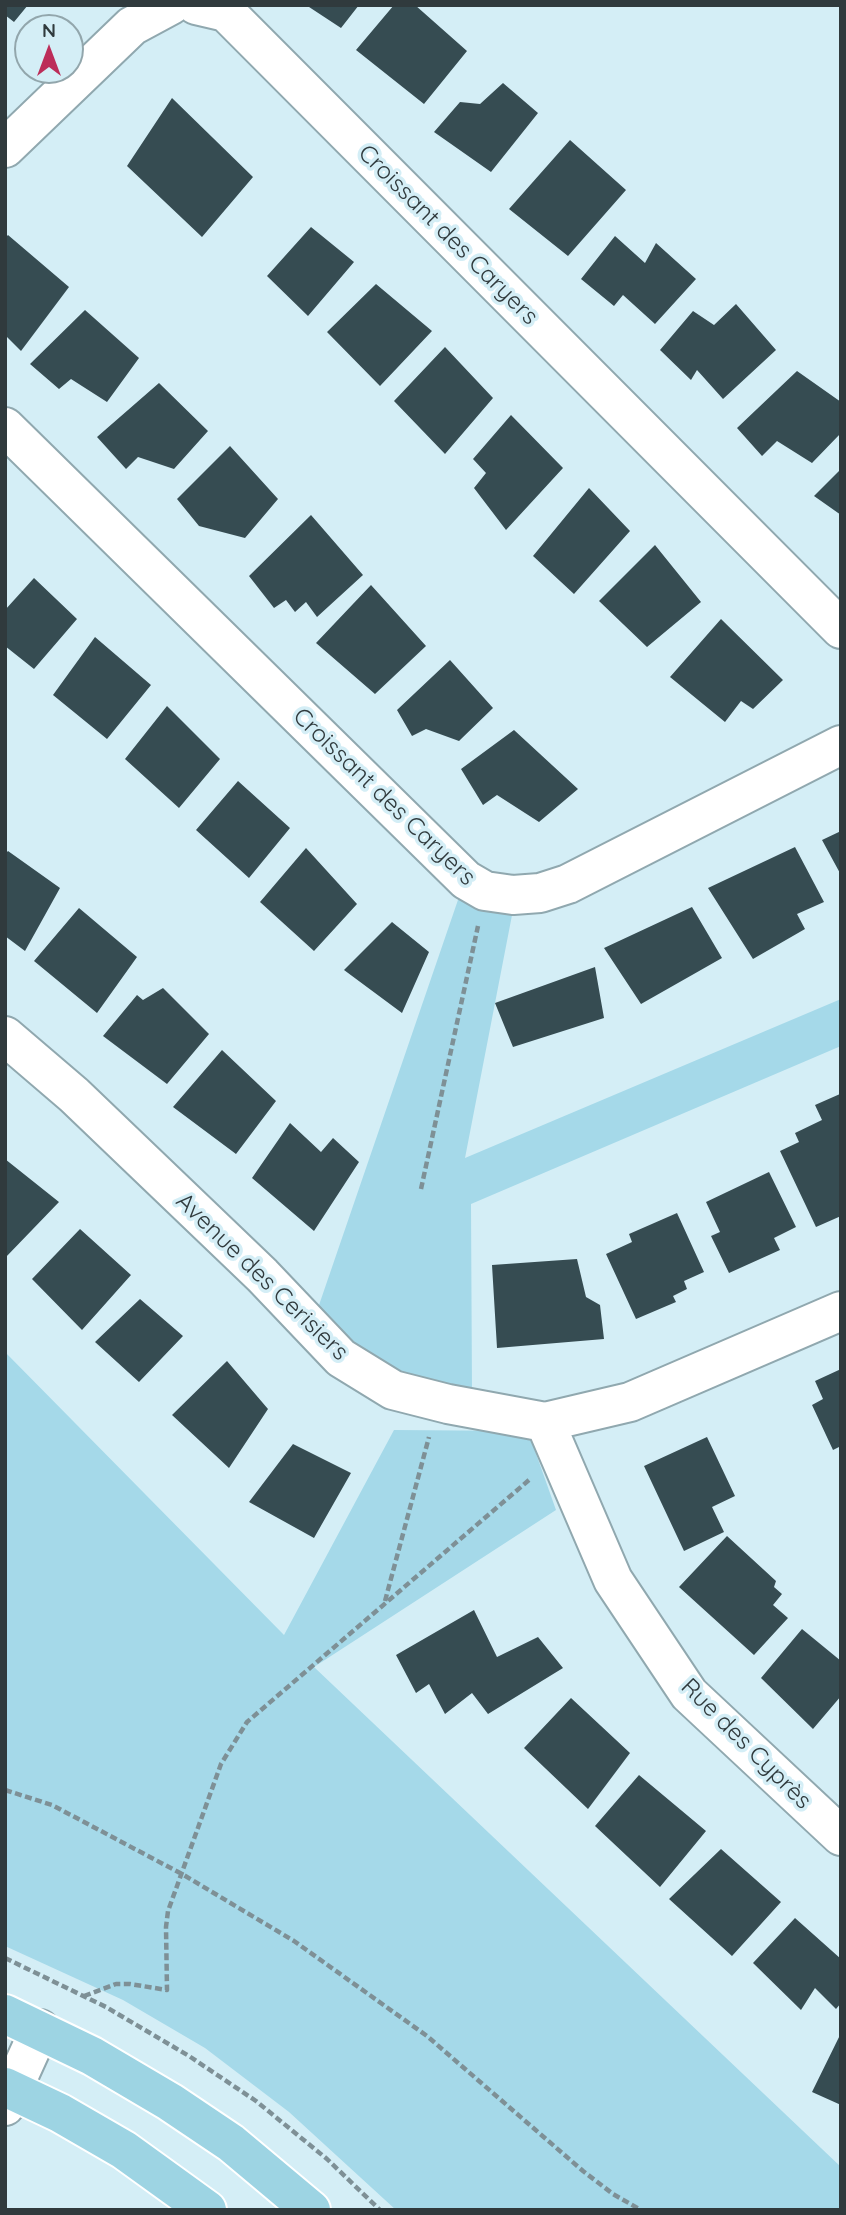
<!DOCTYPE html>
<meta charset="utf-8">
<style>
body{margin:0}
#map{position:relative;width:846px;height:2215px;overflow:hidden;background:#d4eef6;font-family:Quicksand,sans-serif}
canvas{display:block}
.frame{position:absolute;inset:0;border:7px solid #303a3d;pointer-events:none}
.north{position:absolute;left:14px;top:14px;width:70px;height:70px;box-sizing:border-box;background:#d4eef6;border:2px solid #92a6ac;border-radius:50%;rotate:0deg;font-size:19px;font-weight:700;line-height:28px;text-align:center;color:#303a3d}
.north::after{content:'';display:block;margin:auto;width:24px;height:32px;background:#bc2d59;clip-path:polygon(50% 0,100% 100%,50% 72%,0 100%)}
</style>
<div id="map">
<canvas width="846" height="2215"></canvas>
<div class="frame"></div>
<div class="north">N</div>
</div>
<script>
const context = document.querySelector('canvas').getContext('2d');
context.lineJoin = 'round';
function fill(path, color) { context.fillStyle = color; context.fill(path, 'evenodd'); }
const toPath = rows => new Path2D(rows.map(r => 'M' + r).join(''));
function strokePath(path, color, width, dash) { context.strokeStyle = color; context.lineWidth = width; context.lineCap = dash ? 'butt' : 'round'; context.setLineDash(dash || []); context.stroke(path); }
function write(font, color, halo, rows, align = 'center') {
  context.font = font + ' Quicksand,sans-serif'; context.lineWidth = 7; context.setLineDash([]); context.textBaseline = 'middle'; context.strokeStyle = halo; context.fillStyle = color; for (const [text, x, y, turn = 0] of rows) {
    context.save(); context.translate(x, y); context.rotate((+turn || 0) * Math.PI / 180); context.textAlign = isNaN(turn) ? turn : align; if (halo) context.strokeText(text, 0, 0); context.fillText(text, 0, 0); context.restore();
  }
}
fill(toPath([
 [459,897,513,910,465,1158,841,999,841,1046,471,1204,472,1394,395,1370,358,1351,318,1308],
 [5,1352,284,1635,394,1430,528,1431,556,1510,314,1667,841,2167,841,2210,396,2210,289,2112,205,2048,123,2000,5,1946]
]), '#a5d9e9');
fill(toPath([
 [5,5,28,5,14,22,5,15],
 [306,5,359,5,341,28],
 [394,5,415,5,467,51,424,104,356,50],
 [503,83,538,113,491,172,434,132,460,102,480,104],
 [172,98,253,177,202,237,127,166],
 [570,140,626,190,568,256,509,209],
 [311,227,354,262,308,316,267,276],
 [8,235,69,287,21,351,5,335,5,238],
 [615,236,645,263,656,243,696,279,655,324,623,295,614,306,581,279],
 [376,284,432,331,380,386,327,332],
 [736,304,776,350,723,399,697,370,691,380,660,350,693,311,714,325],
 [85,310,139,358,107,402,71,379,59,389,30,364],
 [445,347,493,398,445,454,394,401],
 [797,371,841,402,841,433,812,463,777,441,762,456,737,428],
 [159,383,208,431,174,469,138,457,126,469,97,437],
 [511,415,563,468,506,530,474,488,486,473,473,459],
 [230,446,278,499,245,538,199,526,177,499],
 [841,469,841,515,814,496],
 [589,488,630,531,574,594,533,556],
 [311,515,363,575,317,617,306,602,295,612,286,600,274,608,249,576],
 [655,545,701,602,647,647,599,601],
 [34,578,77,619,34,669,5,646,5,610],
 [371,585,426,646,375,694,316,643],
 [721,619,783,680,753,709,741,701,725,722,670,677],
 [95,637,151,685,107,739,53,695],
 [450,660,493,708,459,741,426,729,412,736,397,710],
 [167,706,220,759,179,808,125,759],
 [514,730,578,789,539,822,497,795,483,805,461,769],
 [238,781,290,828,249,878,196,830],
 [841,831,841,875,822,840],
 [795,847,824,902,797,914,805,929,753,959,708,888],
 [306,848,357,904,314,951,260,902],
 [8,851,60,888,25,951,5,936,5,854],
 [692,907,722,958,641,1004,604,948],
 [79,908,137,957,97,1013,34,961],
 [392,922,429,952,402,1013,344,970],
 [595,967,604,1018,513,1047,495,1003],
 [163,988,209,1034,167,1084,103,1036,137,995,143,1000],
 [222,1050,276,1101,236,1154,173,1107],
 [840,1094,841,1216,816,1227,780,1151,799,1142,795,1133,822,1120,815,1105],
 [290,1123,321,1152,333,1138,359,1162,314,1231,252,1178],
 [5,1159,59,1202,5,1258],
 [769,1172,796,1227,774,1238,780,1250,729,1273,711,1236,720,1232,706,1202],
 [677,1213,704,1272,684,1281,687,1289,673,1296,676,1302,636,1319,606,1254,632,1242,629,1234],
 [80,1229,131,1275,82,1330,32,1279],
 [577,1259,586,1297,600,1305,604,1339,497,1348,492,1265],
 [140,1299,183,1336,139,1382,95,1342],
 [227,1361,268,1409,229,1468,172,1415],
 [841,1369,841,1446,833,1450,812,1405,823,1399,815,1381],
 [707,1437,735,1496,712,1507,724,1532,684,1551,644,1466],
 [293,1444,351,1473,314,1538,249,1502],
 [727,1536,776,1581,774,1587,782,1594,773,1605,788,1618,754,1655,679,1587],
 [474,1610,497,1657,538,1637,563,1668,488,1714,472,1693,445,1714,429,1684,416,1693,396,1655],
 [802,1629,841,1661,841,1696,813,1729,761,1678],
 [571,1698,630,1753,588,1809,524,1748],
 [639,1775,706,1831,660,1887,595,1826],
 [721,1849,781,1902,732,1956,669,1899],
 [795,1918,841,1959,841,2003,836,2009,815,1988,801,2010,753,1963],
 [841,2033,841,2105,812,2092]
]), '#364c52');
const minor = toPath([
 [196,5,226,12,841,629],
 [5,148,132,26,171,5],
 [5,427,466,880,485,891,513,895,540,893,568,884,841,745],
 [5,1036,74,1095,262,1275,341,1358,393,1390,448,1404,545,1422,630,1402,841,1311],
 [545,1422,613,1580,689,1694,841,1836],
 [5,2106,40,2029]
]);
const major = toPath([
 [5,2014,92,2056,170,2102,231,2143,311,2210],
 [5,2087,60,2113,124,2150,207,2210]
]);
strokePath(minor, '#90a8af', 42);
strokePath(major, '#fff', 42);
strokePath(toPath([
 [421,1189,478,926],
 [385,1601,429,1437],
 [5,1790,52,1805,182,1874,294,1941,427,2036,583,2171,613,2194,641,2210],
 [5,1958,106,2007,189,2056,256,2101,327,2159,380,2210],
 [84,1996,116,1984,130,1984,167,1990,166,1927,168,1911,221,1764,247,1722,529,1480]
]), '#7e9096', 4.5, [7, 3.5]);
strokePath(minor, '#fff', 38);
strokePath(major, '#9dd4e3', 38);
write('24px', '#303a3d', '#d4eef6', [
 ["Croissant des Caryers",448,235,45],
 ["Croissant des Caryers",384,797,44],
 ["Avenue des Cerisiers",262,1277,44],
 ["Rue des Cyprès",746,1744,45]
]);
</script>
